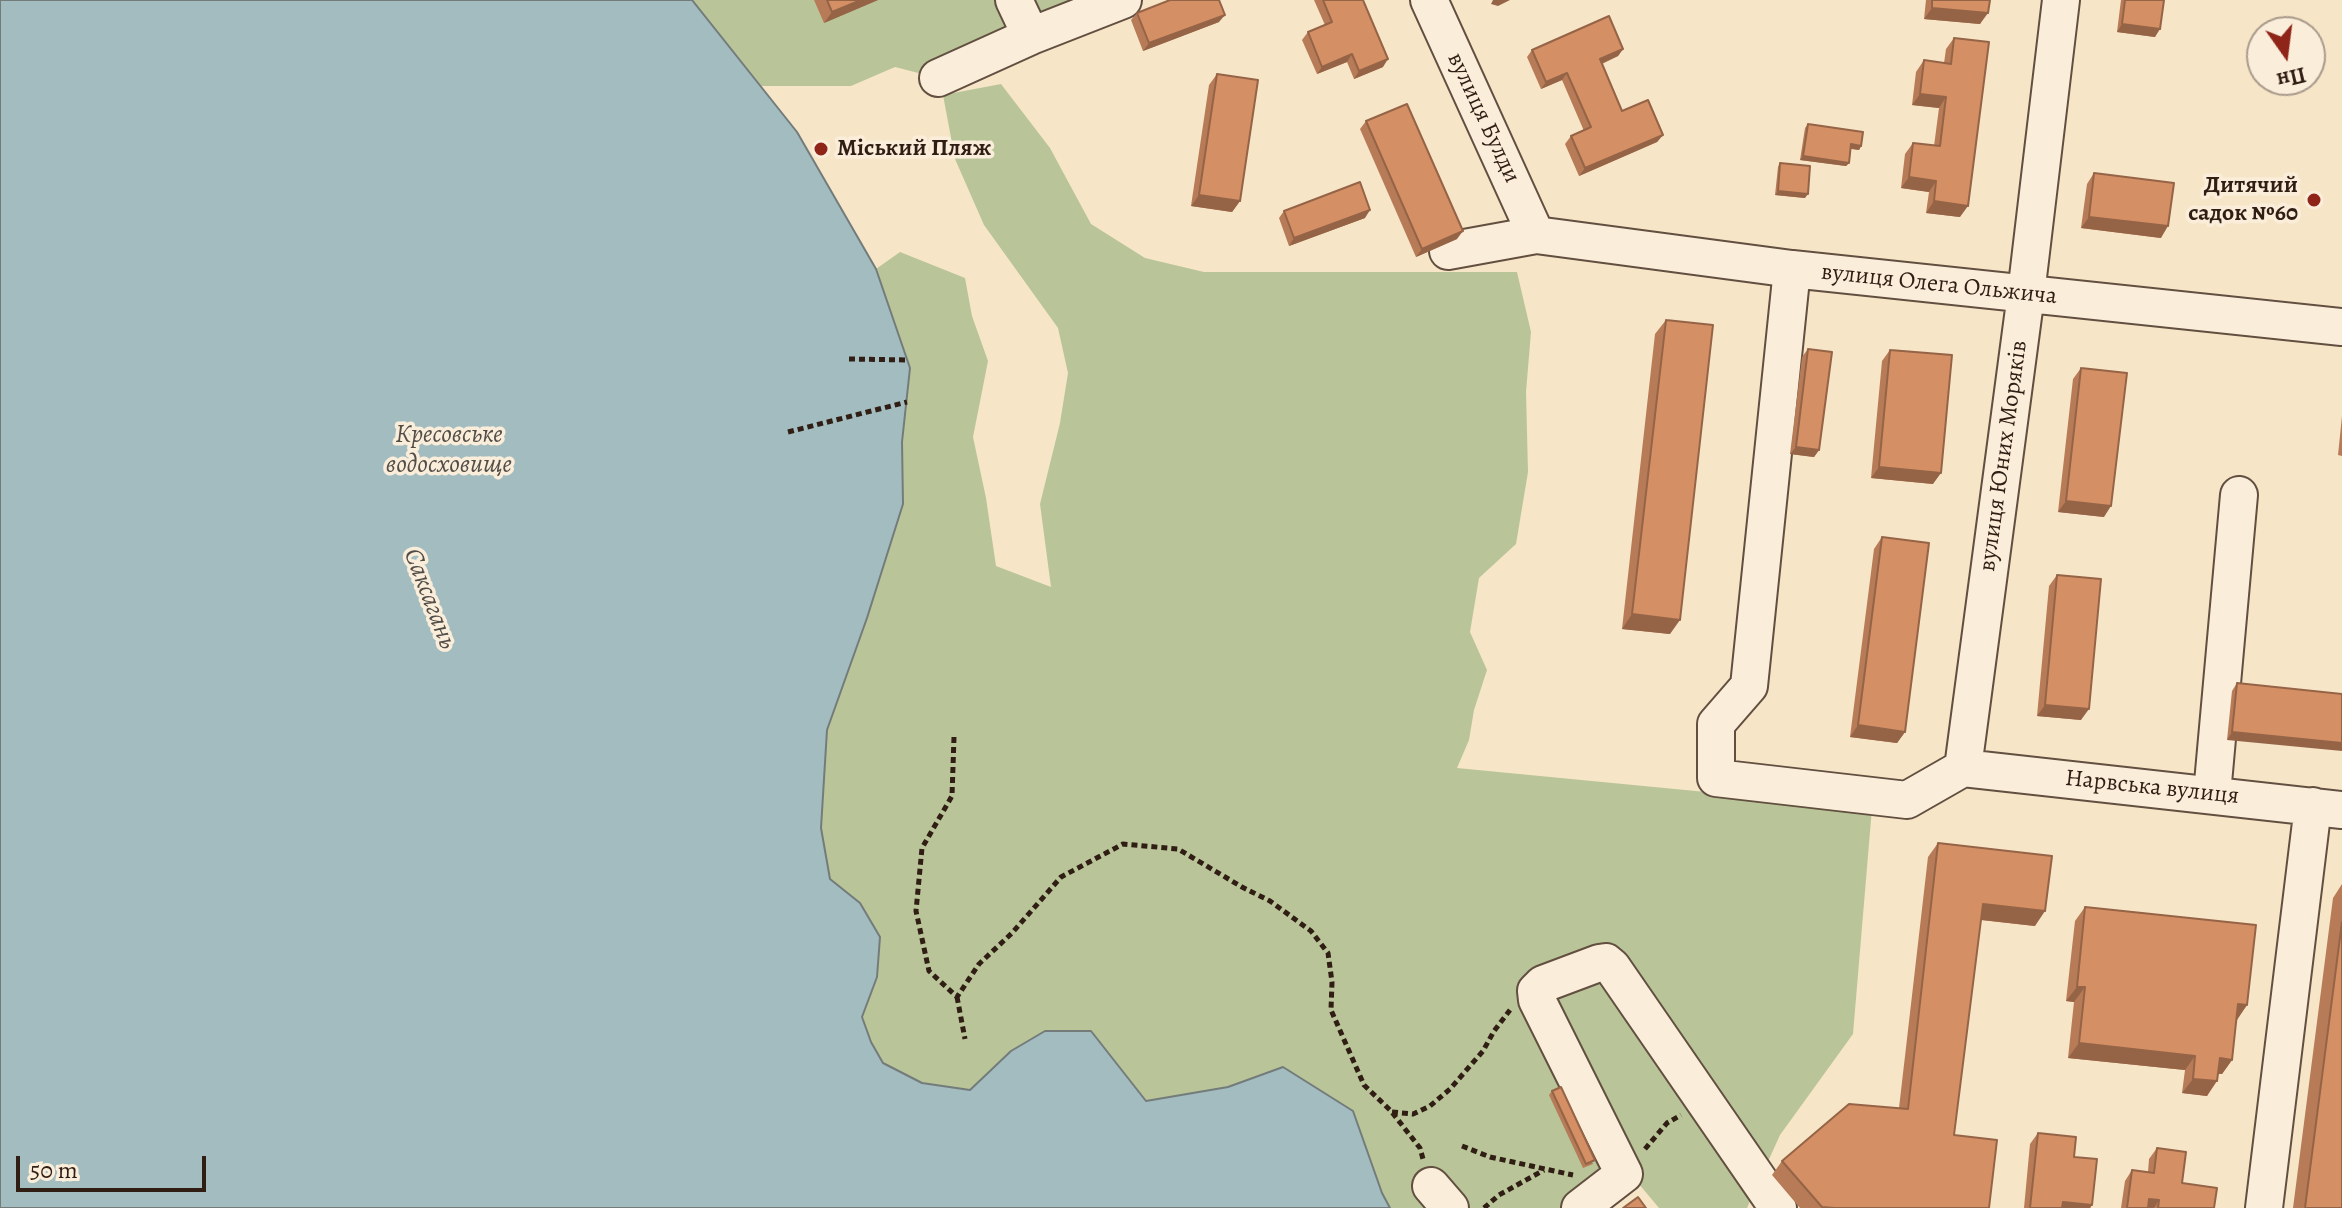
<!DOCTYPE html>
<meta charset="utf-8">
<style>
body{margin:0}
#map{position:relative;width:2342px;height:1208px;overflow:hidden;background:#f7e5c8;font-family:Alegreya,serif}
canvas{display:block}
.north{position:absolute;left:2246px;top:16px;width:80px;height:80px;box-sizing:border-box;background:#faeedb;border:2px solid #a99a8b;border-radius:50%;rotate:166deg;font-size:22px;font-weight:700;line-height:32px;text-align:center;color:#301d13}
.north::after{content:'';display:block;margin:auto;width:28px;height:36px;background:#8f2418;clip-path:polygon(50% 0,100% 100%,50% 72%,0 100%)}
.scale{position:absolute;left:16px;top:1156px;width:190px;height:36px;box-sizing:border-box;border:4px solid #301d13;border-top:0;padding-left:10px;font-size:24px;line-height:28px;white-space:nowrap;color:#301d13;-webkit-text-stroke:6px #faeedb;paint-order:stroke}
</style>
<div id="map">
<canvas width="2342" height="1208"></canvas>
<div class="north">Пн</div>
<div class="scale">50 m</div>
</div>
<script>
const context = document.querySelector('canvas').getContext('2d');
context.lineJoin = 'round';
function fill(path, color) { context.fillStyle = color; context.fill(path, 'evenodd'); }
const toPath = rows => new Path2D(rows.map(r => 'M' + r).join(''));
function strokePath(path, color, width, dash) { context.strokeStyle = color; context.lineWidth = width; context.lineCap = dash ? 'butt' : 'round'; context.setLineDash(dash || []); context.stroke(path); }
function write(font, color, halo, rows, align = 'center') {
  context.font = font + ' Alegreya,serif'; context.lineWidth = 7; context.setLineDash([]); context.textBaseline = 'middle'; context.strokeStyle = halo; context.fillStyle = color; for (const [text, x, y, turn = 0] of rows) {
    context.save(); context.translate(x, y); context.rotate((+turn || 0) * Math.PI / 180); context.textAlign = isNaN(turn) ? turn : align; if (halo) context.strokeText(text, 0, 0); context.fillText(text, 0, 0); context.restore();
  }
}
fill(toPath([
 [692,0,1123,0,930,76,895,67,851,86,761,86],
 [1001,84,1050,148,1091,224,1145,258,1204,272,1517,272,1531,332,1526,392,1528,472,1516,544,1479,578,1470,632,1487,670,1474,710,1469,740,1457,768,1872,808,1853,1034,1780,1135,1747,1208,1659,1208,1633,1177,1593,1208,1390,1208,1382,1193,1283,1067,1228,1087,1146,1101,1011,1051,970,1091,922,1083,883,1064,871,1042,862,1017,877,977,860,903,830,879,821,828,827,730,867,618,903,504,902,442,910,368,876,269,900,252,965,278,972,316,988,361,973,437,986,498,996,566,1051,587,1040,504,1060,423,1068,373,1058,328,984,225,955,159,943,95]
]), '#b9c599');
const water = toPath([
 [0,0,692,0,797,132,876,269,910,368,902,442,903,504,867,618,827,730,821,828,830,879,860,903,880,937,877,977,862,1017,871,1042,883,1063,922,1083,970,1090,1011,1051,1045,1031,1091,1031,1146,1101,1228,1087,1283,1067,1353,1111,1382,1193,1390,1208,0,1208,0,0]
]);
fill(water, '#a2bcc0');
strokePath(water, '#747c7b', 2);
const minor = toPath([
 [1014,0,1031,36],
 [1429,0,1536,235],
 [938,78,1031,36,1123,0],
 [1448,251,1536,235,1792,269,2342,327],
 [1792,269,1749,686,1716,724,1716,778,1907,800,1963,768],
 [1963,768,2026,294,2061,0],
 [1963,768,2342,810],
 [2212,794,2239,495],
 [1431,1186,1450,1208],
 [1580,1208,1624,1174,1537,1000,1536,991,1543,984,1599,963,1606,962,1612,967,1778,1208],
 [2264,1208,2313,806]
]);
strokePath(minor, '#624f40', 40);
strokePath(toPath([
 [849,359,908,360],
 [788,432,907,402],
 [954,737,952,796,922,848,916,911,929,971,957,997,979,964,1012,933,1061,877,1123,844,1178,849,1242,887,1270,901,1311,931,1328,953,1332,982,1331,1010,1364,1085,1391,1111,1420,1148,1423,1159],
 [957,997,965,1039],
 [1392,1112,1413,1114,1430,1106,1450,1089,1483,1051,1494,1031,1510,1010],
 [1462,1146,1490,1157,1573,1175],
 [1645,1149,1667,1123,1681,1115],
 [1484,1208,1499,1195,1544,1170]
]), '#301d13', 5, [6, 4]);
strokePath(minor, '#faeedb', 36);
fill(toPath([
 [814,0,878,0,824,23],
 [1314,0,1363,0,1383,67,1354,79,1347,62,1317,74,1302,40,1308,32,1325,25],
 [1926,0,1990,0,1980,24,1924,19],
 [2121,0,2164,0,2155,37,2117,32],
 [1137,13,1219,22,1143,51,1131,20],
 [1954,38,1960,217,1926,213,1929,192,1901,188,1905,154,1913,143,1934,146,1939,108,1912,105,1916,72,1924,60,1944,63,1946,49],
 [1623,49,1618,56,1602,64,1622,111,1663,135,1657,142,1579,176,1565,144,1571,136,1584,131,1562,80,1541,89,1527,57,1532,50],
 [1217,74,1240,201,1232,212,1191,206,1209,85],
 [1366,121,1457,239,1416,257,1360,129],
 [1808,124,1861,146,1859,150,1851,149,1849,163,1846,166,1800,160,1805,128],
 [1780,163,1805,198,1775,195,1778,167],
 [2094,173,2161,238,2081,228,2087,184],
 [1284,211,1365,218,1289,246,1279,218],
 [1666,320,1670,634,1622,629,1655,334],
 [1808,349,1819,450,1814,457,1790,454,1802,357],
 [1890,350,1933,484,1871,478,1882,361],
 [2081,368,2104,517,2058,512,2073,379],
 [2342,416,2342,456,2338,455],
 [1882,537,1905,732,1897,743,1850,737,1874,549],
 [2057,575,2081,720,2037,716,2049,586],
 [2237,683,2342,694,2227,740,2232,691],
 [1938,843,2035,926,1981,920,1954,1135,1989,1208,1800,1208,1772,1175,1782,1161,1899,1108,1928,857],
 [2342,884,2342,1208,2293,1208,2333,898],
 [2085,907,2247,1005,2236,1020,2232,1060,2222,1074,2218,1074,2207,1096,2182,1093,2185,1070,2068,1058,2074,1002,2066,1001,2075,921],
 [1552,1091,1593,1164,1583,1168,1549,1095],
 [2038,1133,2074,1157,2092,1205,2090,1208,2024,1208,2030,1144],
 [2157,1148,2182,1183,2214,1208,2121,1208,2125,1181,2132,1170,2148,1172,2149,1159]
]), '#b77b57');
fill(toPath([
 [861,0,878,0,824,23,832,12],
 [1493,0,1510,0,1498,6,1491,4],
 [1932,8,1988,13,1980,24,1924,19],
 [1225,15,1219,22,1143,51,1149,43],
 [2122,24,2160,29,2155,37,2117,32],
 [1623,49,1618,56,1594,67,1600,59],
 [1352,54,1347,62,1317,74,1322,67],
 [1388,59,1383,67,1354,79,1359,71],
 [1567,73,1562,80,1541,89,1546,82],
 [1920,94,1946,97,1939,108,1912,105],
 [1663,135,1657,142,1579,176,1585,168],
 [1851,144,1861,146,1859,150,1848,148],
 [1803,156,1849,163,1846,166,1800,160],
 [1909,177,1936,181,1929,192,1901,188],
 [1778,191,1808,194,1805,198,1775,195],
 [1199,195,1240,201,1232,212,1191,206],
 [1934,201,1968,206,1960,217,1926,213],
 [1370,210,1365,218,1289,246,1294,238],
 [2089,217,2168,226,2161,238,2081,228],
 [1463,231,1457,239,1416,257,1422,249],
 [1796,447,1819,450,1814,457,1790,454],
 [1879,467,1941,473,1933,484,1871,478],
 [2066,501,2111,506,2104,517,2058,512],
 [1632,614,1680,620,1670,634,1622,629],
 [2045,705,2089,709,2081,720,2037,716],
 [1858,725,1905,732,1897,743,1850,737],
 [2232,732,2342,743,2342,751,2227,740],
 [1983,904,2045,911,2035,926,1973,919],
 [2077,987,2085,987,2074,1002,2066,1001],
 [2238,1004,2247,1005,2237,1020,2228,1019],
 [2079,1043,2195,1056,2185,1070,2068,1058],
 [2220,1058,2232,1060,2222,1074,2209,1073],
 [2193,1079,2217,1081,2207,1096,2182,1093],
 [2149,1199,2159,1200,2154,1208,2143,1208],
 [2063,1202,2092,1205,2090,1208,2059,1208]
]), '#956447');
const building = toPath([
 [827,0,861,0,832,12,827,0],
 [1170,0,1219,0,1225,15,1149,43,1137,13,1170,0],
 [1323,0,1363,0,1388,59,1359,71,1352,54,1322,67,1308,32,1332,22,1323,0],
 [1932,0,1990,0,1988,13,1932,8,1932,0],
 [2125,0,2164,0,2160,29,2122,24,2125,0],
 [1609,16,1623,49,1600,59,1622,111,1648,100,1663,135,1585,168,1571,136,1591,127,1567,73,1546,82,1532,50,1609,16],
 [1954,38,1989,42,1968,206,1934,201,1936,181,1909,177,1913,143,1940,146,1946,97,1920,94,1924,60,1951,64,1954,38],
 [1217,74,1258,80,1240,201,1199,195,1217,74],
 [1407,104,1463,231,1422,249,1366,121,1407,104],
 [1808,124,1863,132,1861,146,1851,144,1849,163,1803,156,1808,124],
 [1780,163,1810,166,1808,194,1778,191,1780,163],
 [2094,173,2174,183,2168,226,2089,217,2094,173],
 [1360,182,1370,210,1294,238,1284,211,1360,182],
 [1666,320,1713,325,1680,620,1632,614,1666,320],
 [1808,349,1832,352,1819,450,1796,447,1808,349],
 [1890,350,1952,355,1941,473,1879,467,1890,350],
 [2081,368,2127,373,2111,506,2066,501,2081,368],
 [1882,537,1929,543,1905,732,1858,725,1882,537],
 [2057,575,2101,579,2089,709,2045,705,2057,575],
 [2237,683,2342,694,2342,743,2232,732,2237,683],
 [1938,843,2052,856,2045,911,1983,904,1954,1135,1997,1140,1989,1208,1834,1208,1822,1207,1782,1161,1849,1104,1908,1109,1938,843],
 [2085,907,2256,925,2247,1005,2238,1004,2232,1060,2220,1058,2217,1081,2193,1079,2195,1056,2079,1043,2085,987,2077,987,2085,907],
 [2342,922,2342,1208,2305,1208,2342,922],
 [1561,1087,1595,1160,1586,1164,1552,1091,1561,1087],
 [2038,1133,2076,1137,2074,1157,2097,1159,2092,1205,2063,1202,2062,1208,2030,1208,2038,1133],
 [2157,1148,2186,1152,2182,1183,2217,1188,2214,1208,2158,1208,2159,1200,2149,1199,2148,1208,2127,1208,2132,1170,2154,1173,2157,1148],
 [1638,1197,1646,1208,1623,1208,1638,1197]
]);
fill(building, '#d58f65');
strokePath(building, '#956447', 2);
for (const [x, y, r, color] of [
 [821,149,8,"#8f2418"],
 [2314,200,8,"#8f2418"]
]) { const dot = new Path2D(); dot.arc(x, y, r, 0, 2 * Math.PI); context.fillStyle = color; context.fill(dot); strokePath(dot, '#faeedb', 3); }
write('24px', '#301d13', '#faeedb', [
 ["вулиця Булди",1483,118,65],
 ["вулиця Олега Ольжича",1939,285,6],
 ["вулиця Юних Моряків",2004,456,-82],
 ["Нарвська вулиця",2152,788,6]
]);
write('bold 24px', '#301d13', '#faeedb', [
 ["Міський Пляж",837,149],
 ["Дитячий",2298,186,"right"],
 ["садок №60",2298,214,"right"]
], 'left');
write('italic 26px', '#524d47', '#faeedb', [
 ["Кресовське",449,436],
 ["водосховище",449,466],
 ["Саксагань",429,599,69]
]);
</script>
